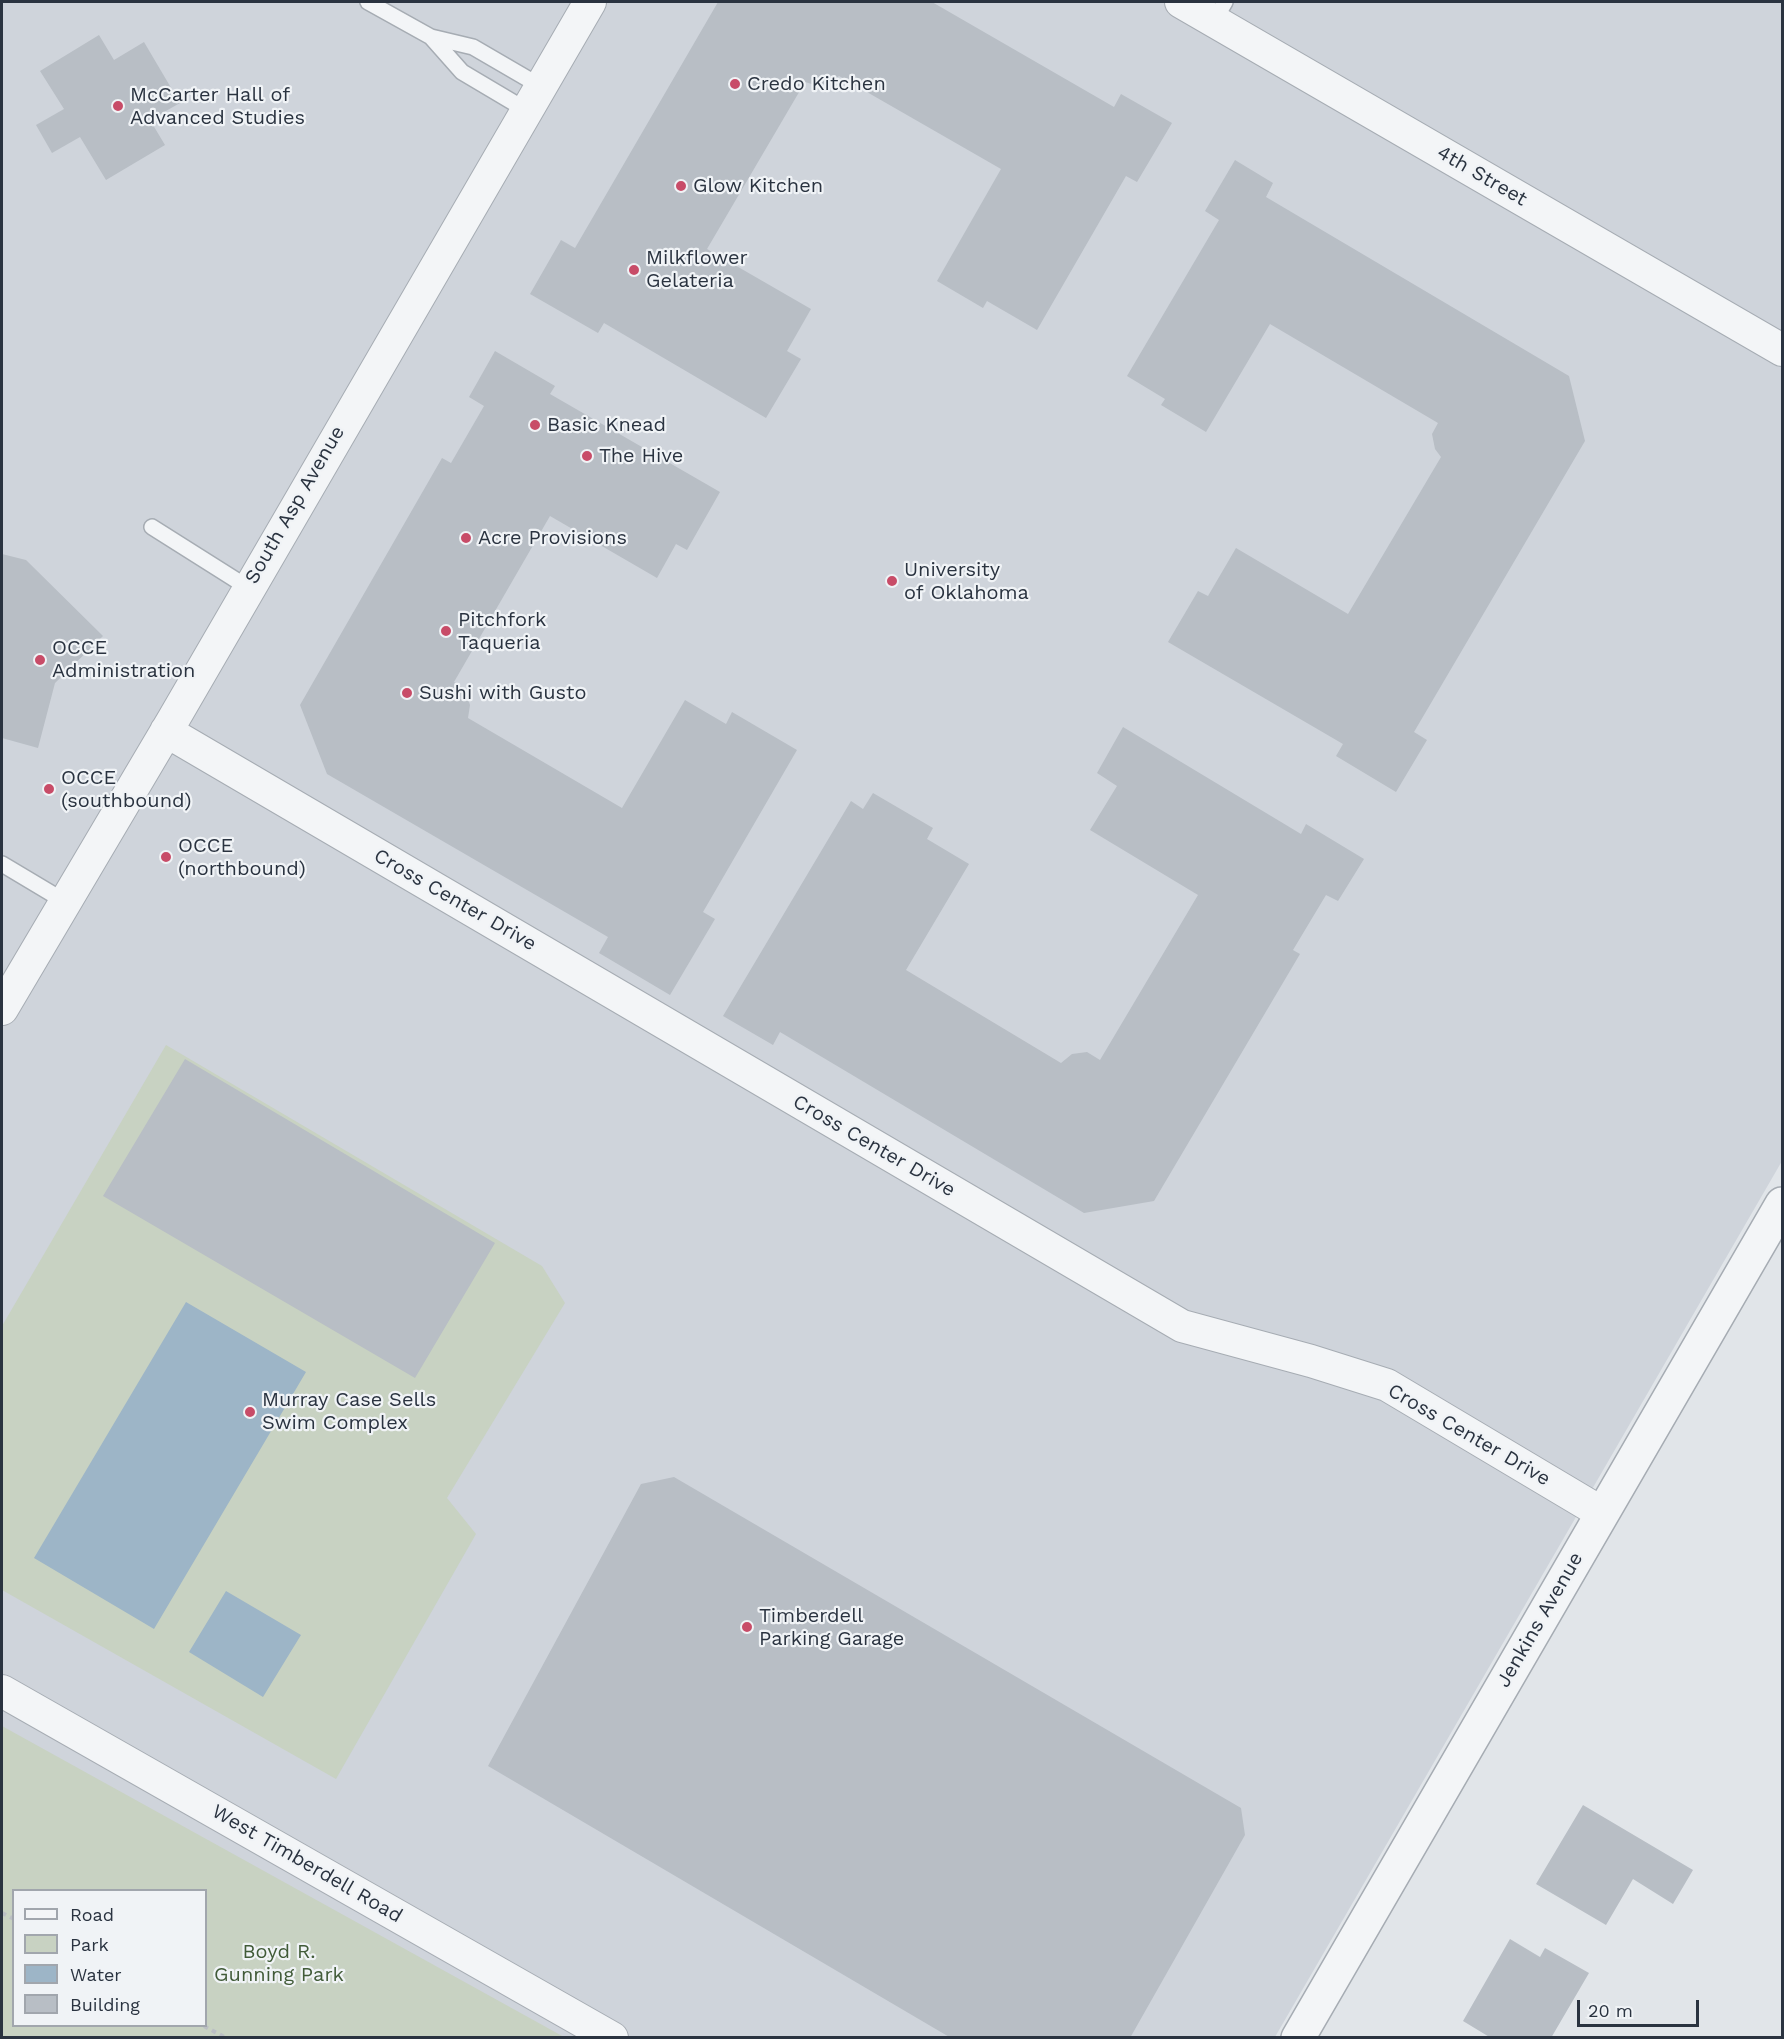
<!DOCTYPE html>
<style>
body{margin:0}
#map{position:relative;width:1784px;height:2039px;overflow:hidden;background:#e1e5e9;font-family:"Work Sans",sans-serif}
canvas{display:block}
.frame{position:absolute;inset:0;border:3px solid #2a3340;pointer-events:none}
.legend{position:absolute;left:12px;top:1889px;width:195px;height:138px;box-sizing:border-box;background:#f0f3f6;border:2px solid #a1a6ad;margin:0;padding:8px 10px;list-style:none;font-size:18px;color:#2a3340}
.legend li{display:flex;align-items:center;gap:12px;height:30px}
.legend b{width:30px;border:2px solid #a1a6ad}
.scale{position:absolute;left:1577px;top:2000px;width:122px;height:27px;box-sizing:border-box;border:3px solid #2a3340;border-top:0;padding-left:8px;font-size:18px;line-height:21px;white-space:nowrap;color:#2a3340;-webkit-text-stroke:4px #f0f3f6;paint-order:stroke}
</style>
<div id="map">
<canvas width="1784" height="2039"></canvas>
<div class="frame"></div>
<ul class="legend">
<li><b style="height:8px;background:#f3f5f7"></b>Road</li>
<li><b style="height:16px;background:#c8d2c2"></b>Park</li>
<li><b style="height:16px;background:#9db5c7"></b>Water</li>
<li><b style="height:16px;background:#b8bec5"></b>Building</li>
</ul>
<div class="scale">20 m</div>
</div>
<script>
const context = document.querySelector('canvas').getContext('2d');
context.lineJoin = 'round';
function fill(path, color) { context.fillStyle = color; context.fill(path, 'evenodd'); }
const toPath = rows => new Path2D(rows.map(r => 'M' + r).join(''));
function strokePath(path, color, width, dash) { context.strokeStyle = color; context.lineWidth = width; context.lineCap = dash ? 'butt' : 'round'; context.setLineDash(dash || []); context.stroke(path); }
function write(font, color, halo, rows, align = 'center') {
  context.font = font + ' "Work Sans",sans-serif'; context.lineWidth = 4.5; context.setLineDash([]); context.textBaseline = 'middle'; context.strokeStyle = halo; context.fillStyle = color; for (const [text, x, y, turn = 0] of rows) {
    context.save(); context.translate(x, y); context.rotate((+turn || 0) * Math.PI / 180); context.textAlign = isNaN(turn) ? turn : align; if (halo) context.strokeText(text, 0, 0); context.fillText(text, 0, 0); context.restore();
  }
}
fill(toPath([
 [2,2,1782,2,1782,1161,1275,2037,2,2038],
 [14,1890,206,1890,206,2026,14,2026]
]), '#cfd4db');
fill(toPath([
 [166,1045,542,1266,565,1303,447,1498,476,1534,336,1779,2,1590,2,1326],
 [2,1726,564,2037,2,2037],
 [14,1890,206,1890,206,2026,14,2026]
]), '#c8d2c2');
fill(toPath([
 [186,1302,306,1372,154,1629,34,1558],
 [226,1591,301,1635,263,1697,189,1652]
]), '#9db5c7');
fill(toPath([
 [718,2,932,2,1114,107,1121,94,1172,123,1137,182,1126,176,1037,330,987,301,983,308,937,281,1001,169,839,76,831,83,815,85,805,82,707,249,811,309,787,351,801,359,766,418,604,323,598,333,530,294,561,240,575,248],
 [99,35,114,60,144,42,180,103,150,120,165,145,106,180,80,137,52,153,36,125,64,109,40,71],
 [1235,160,1273,183,1266,197,1569,376,1585,441,1414,732,1427,740,1396,792,1336,756,1343,744,1168,642,1198,591,1208,596,1236,548,1348,614,1441,457,1435,449,1432,434,1438,423,1270,324,1206,432,1161,405,1165,399,1127,376,1219,220,1205,211],
 [495,351,555,386,550,394,720,492,687,550,676,544,657,578,550,516,454,682,464,688,470,705,468,718,622,808,685,700,726,724,732,712,797,750,703,912,715,919,670,995,599,953,608,937,327,774,300,705,442,458,451,463,484,406,469,397],
 [2,554,26,560,103,636,55,683,38,748,2,738],
 [1123,727,1301,834,1306,824,1364,859,1338,901,1326,895,1293,950,1300,954,1154,1201,1084,1213,780,1032,773,1045,723,1016,851,801,863,809,873,793,933,828,927,839,969,864,906,970,1061,1063,1072,1054,1087,1052,1100,1060,1198,895,1090,830,1117,786,1097,773],
 [185,1059,495,1243,415,1378,103,1196],
 [674,1477,1241,1808,1245,1835,1130,2038,951,2038,488,1766,641,1484],
 [1583,1805,1693,1870,1673,1904,1633,1879,1606,1925,1536,1884],
 [1510,1939,1540,1957,1545,1948,1589,1973,1551,2038,1491,2038,1463,2021]
]), '#b8bec5');
const service = toPath([
 [368,2,431,37],
 [1214,21,1225,2],
 [526,110,462,72,431,37,473,47,540,86],
 [152,527,247,587],
 [2,864,64,901]
]);
const minor = toPath([
 [1181,2,1782,350],
 [166,731,1182,1326,1311,1361,1387,1385,1602,1513],
 [2,1009,173,720,590,2],
 [2,1691,612,2038]
]);
const tertiary = toPath([
 [1298,2038,1782,1204]
]);
strokePath(service, '#a6acb3', 18);
strokePath(minor, '#a6acb3', 34);
strokePath(tertiary, '#a6acb3', 36);
strokePath(toPath([
 [2,1913,14,1919],
 [204,2026,226,2038]
]), '#bbbfc4', 4, [4.5, 4.5]);
strokePath(service, '#f3f5f7', 15);
strokePath(minor, '#f3f5f7', 32);
strokePath(tertiary, '#f3f5f7', 33);
for (const [x, y, r, color] of [
 [735,84,6,"#c84c68"],
 [118,106,6,"#c84c68"],
 [681,186,6,"#c84c68"],
 [634,270,6,"#c84c68"],
 [535,425,6,"#c84c68"],
 [587,456,6,"#c84c68"],
 [466,538,6,"#c84c68"],
 [892,581,6,"#c84c68"],
 [446,631,6,"#c84c68"],
 [40,660,6,"#c84c68"],
 [407,693,6,"#c84c68"],
 [49,789,6,"#c84c68"],
 [166,857,6,"#c84c68"],
 [250,1412,6,"#c84c68"],
 [747,1627,6,"#c84c68"]
]) { const dot = new Path2D(); dot.arc(x, y, r, 0, 2 * Math.PI); context.fillStyle = color; context.fill(dot); strokePath(dot, '#f0f3f6', 2); }
write('20px', '#2a3340', '#f0f3f6', [
 ["Credo Kitchen",747,84],
 ["McCarter Hall of",130,95],
 ["Advanced Studies",130,118],
 ["Glow Kitchen",693,186],
 ["Milkflower",646,258],
 ["Gelateria",646,281],
 ["Basic Knead",547,425],
 ["The Hive",599,456],
 ["Acre Provisions",478,538],
 ["University",904,570],
 ["of Oklahoma",904,593],
 ["Pitchfork",458,620],
 ["Taqueria",458,643],
 ["OCCE",52,648],
 ["Administration",52,671],
 ["Sushi with Gusto",419,693],
 ["OCCE",61,778],
 ["(southbound)",61,801],
 ["OCCE",178,846],
 ["(northbound)",178,869],
 ["Murray Case Sells",262,1400],
 ["Swim Complex",262,1423],
 ["Timberdell",759,1616],
 ["Parking Garage",759,1639]
], 'left');
write('20px', '#2a3340', '#f0f3f6', [
 ["4th Street",1482,176,30],
 ["South Asp Avenue",295,505,-60],
 ["Cross Center Drive",455,900,30],
 ["Cross Center Drive",874,1146,30],
 ["Cross Center Drive",1469,1435,30],
 ["Jenkins Avenue",1540,1620,-60],
 ["West Timberdell Road",307,1864,30]
]);
write('20px', '#415b38', '#f0f3f6', [
 ["Boyd R.",279,1952],
 ["Gunning Park",279,1975]
]);
</script>
